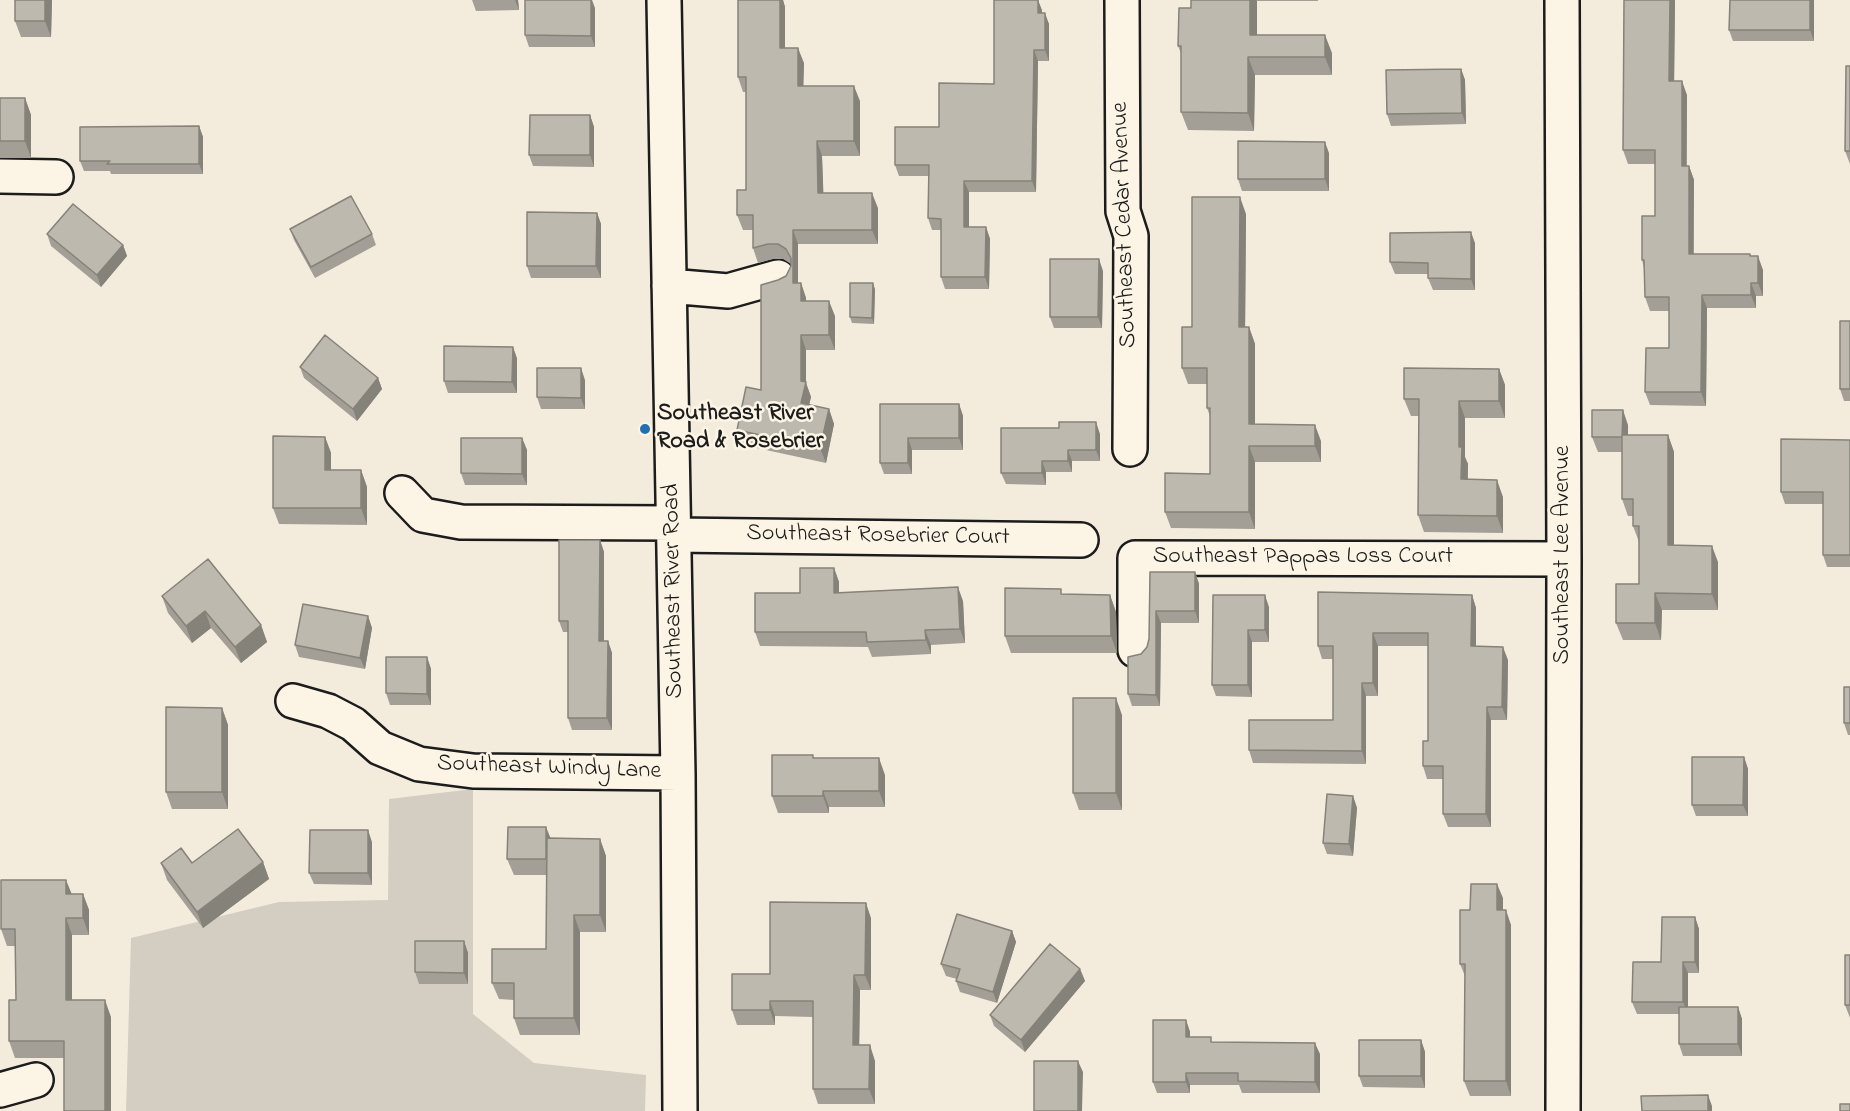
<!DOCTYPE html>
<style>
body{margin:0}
canvas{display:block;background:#f3ecdd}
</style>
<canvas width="1850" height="1111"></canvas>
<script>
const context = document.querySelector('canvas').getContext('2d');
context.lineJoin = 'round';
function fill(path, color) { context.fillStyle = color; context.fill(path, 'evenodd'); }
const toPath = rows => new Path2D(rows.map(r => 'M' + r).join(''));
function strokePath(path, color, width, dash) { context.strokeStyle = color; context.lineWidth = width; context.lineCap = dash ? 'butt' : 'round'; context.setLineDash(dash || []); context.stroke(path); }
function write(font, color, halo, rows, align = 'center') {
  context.font = font + ' "Indie Flower",sans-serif'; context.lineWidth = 5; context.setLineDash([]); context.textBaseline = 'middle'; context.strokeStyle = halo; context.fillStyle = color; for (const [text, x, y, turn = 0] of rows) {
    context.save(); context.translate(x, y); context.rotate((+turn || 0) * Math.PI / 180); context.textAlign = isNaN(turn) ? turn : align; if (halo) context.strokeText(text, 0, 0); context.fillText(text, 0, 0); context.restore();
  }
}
fill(toPath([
 [473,789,473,1014,534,1063,646,1075,645,1111,126,1111,131,938,279,902,388,900,389,799]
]), '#d3cec1');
const minor = toPath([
 [664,0,678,773,680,1111],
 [1122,0,1123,211,1131,236,1130,449],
 [1562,0,1564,559,1563,1111],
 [0,176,56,177],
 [669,286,728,291,778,277],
 [402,493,423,515,461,522,674,523],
 [674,535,1081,540],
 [1135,650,1135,558,1564,559],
 [293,701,328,711,353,724,380,748,419,764,473,771,678,773],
 [0,1090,36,1080]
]);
strokePath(minor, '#1c1c1c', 38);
strokePath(minor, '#fcf5e5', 33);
fill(toPath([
 [15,0,52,0,51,37,21,37,15,21],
 [472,0,518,0,519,10,476,11],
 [738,0,783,0,785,7,785,48,804,63,803,86,860,101,860,156,822,156,823,193,878,208,878,244,798,244,798,283,801,283,806,298,806,301,835,316,835,350,806,350,806,383,811,397,809,405,829,409,834,424,826,463,743,445,737,430,761,390,778,280,786,276,791,266,791,264,783,259,773,259,758,263,753,248,753,230,743,230,737,215,746,190,746,92,743,92,738,77],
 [994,0,1038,0,1042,13,1049,24,1049,61,1038,61,1036,192,969,192,969,227,986,227,990,239,989,289,945,289,941,277,941,230,932,230,928,218,929,176,899,176,895,165,939,127,994,84],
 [1191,0,1318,0,1318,1,1257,1,1257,35,1332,53,1332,75,1255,75,1254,131,1188,130,1181,112,1181,53,1178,46,1191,8],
 [1624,0,1675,0,1674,81,1687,95,1687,166,1689,166,1694,180,1694,254,1750,254,1751,256,1763,270,1763,296,1756,296,1756,308,1707,308,1706,406,1650,405,1645,392,1669,348,1669,311,1650,311,1645,297,1644,268,1642,260,1655,216,1655,164,1628,164,1623,150],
 [1730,0,1814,0,1814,41,1733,41,1729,30],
 [595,8,595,47,529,47,525,35],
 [1850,66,1850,164,1845,151],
 [1461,69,1465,80,1466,124,1391,126,1387,114],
 [0,98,25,98,31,115,31,158,0,158],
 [590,115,594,127,594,167,533,166,529,155],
 [199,126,203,137,203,174,111,174,110,171,84,171,80,161],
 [1329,153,1329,191,1242,191,1238,179],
 [597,213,601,224,601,278,531,278,527,266],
 [1246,214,1245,327,1249,327,1255,344,1255,424,1321,441,1321,462,1255,462,1255,529,1171,528,1165,512,1210,474,1210,416,1207,408,1207,384,1188,384,1182,368,1192,327],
 [290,229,372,234,376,245,315,278,294,240],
 [47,234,123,245,127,256,101,287,51,246],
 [1475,243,1475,290,1433,290,1428,278,1428,274,1395,274,1390,262],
 [1103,271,1102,328,1054,328,1050,317],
 [875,289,874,324,852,323,850,317],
 [1850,321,1850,401,1844,401,1840,389],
 [517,358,517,393,448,393,444,381],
 [300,367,378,378,382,389,357,421,304,378],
 [1499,369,1505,385,1505,418,1465,418,1465,457,1468,464,1468,480,1503,497,1503,533,1424,532,1418,515,1419,416,1411,416,1404,399],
 [585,380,585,409,541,409,537,397],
 [880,404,959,404,963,416,963,450,912,450,912,474,884,474,880,463],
 [1628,425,1628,435,1668,435,1674,452,1674,545,1718,562,1718,610,1662,610,1661,640,1623,640,1616,623,1639,584,1639,542,1633,526,1633,516,1628,516,1622,499,1622,452,1598,452,1592,437],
 [1100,434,1100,461,1072,461,1072,472,1046,472,1046,485,1006,484,1001,473],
 [325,437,331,453,331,470,361,470,367,487,367,525,279,524,273,508],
 [522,438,527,450,527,485,465,485,461,473],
 [1850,440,1850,567,1827,567,1823,555,1823,504,1785,504,1781,492],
 [600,540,604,552,604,641,608,641,612,653,612,730,572,730,568,718,568,632,563,632,559,621],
 [834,568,839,582,839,592,963,601,965,643,931,645,931,654,872,657,868,647,760,646,755,632,800,593],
 [1150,572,1195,572,1199,584,1199,623,1161,623,1160,706,1132,706,1128,694,1141,654,1147,647,1149,639],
 [1110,595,1116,612,1117,653,1011,653,1005,636],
 [1213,595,1269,607,1269,642,1252,642,1252,697,1216,696,1212,685],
 [1472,595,1476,608,1476,646,1508,660,1507,720,1491,720,1491,827,1448,827,1443,814,1443,779,1427,779,1423,766,1428,741,1428,646,1378,646,1378,696,1366,696,1366,764,1253,763,1249,750,1333,720,1333,659,1322,659,1318,646],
 [162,596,261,625,267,642,241,663,211,628,192,643,168,613],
 [368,616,372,628,365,669,299,657,295,645],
 [427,657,431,669,431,705,390,705,386,693],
 [1850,687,1850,735,1848,735,1844,723],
 [222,708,228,725,228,809,172,809,166,792],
 [1122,715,1122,810,1079,810,1073,793],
 [1744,757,1748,769,1748,816,1696,816,1692,805],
 [815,758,885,775,885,807,829,807,829,813,778,813,772,796],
 [1353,796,1357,808,1353,856,1327,854,1323,843],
 [550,838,600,839,606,856,606,932,580,932,580,1035,520,1035,514,1018,514,1000,499,999,492,983,546,949,546,875,514,875,507,859],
 [372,842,372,885,314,884,309,873],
 [263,862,269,879,203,928,167,880,161,863],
 [71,894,83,894,89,910,89,935,72,935,72,1000,111,1017,64,1058,15,1058,9,1041,16,1000,15,946,7,946,1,929],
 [1503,898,1503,910,1511,925,1511,1096,1470,1096,1464,1081,1465,976,1460,964,1470,910],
 [1695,917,1699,929,1699,973,1688,973,1688,1007,1738,1007,1742,1019,1742,1056,1683,1056,1679,1044,1679,1014,1637,1014,1632,1002,1661,962],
 [871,918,871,990,860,990,859,1045,875,1061,875,1104,818,1104,813,1089,813,1017,775,1016,775,1025,737,1025,732,1010,770,974],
 [1012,931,1016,942,997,1003,960,992,956,981,957,979,946,976,941,964],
 [464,941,468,953,468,984,419,984,415,972],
 [1850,955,1850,1018,1845,1005],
 [1080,969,1085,981,1025,1052,994,1026,990,1015],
 [1186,1020,1190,1032,1190,1037,1213,1042,1320,1054,1320,1093,1242,1093,1239,1085,1190,1085,1190,1093,1157,1093,1153,1082],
 [1421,1040,1425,1052,1425,1088,1363,1087,1359,1076]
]), '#a39f96');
fill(toPath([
 [45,0,52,0,51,37,45,21],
 [515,0,518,0,519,10],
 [591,0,592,0,595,8,595,47,591,36],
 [780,0,783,0,785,7,785,63,780,48],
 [1038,0,1042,10,1042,24,1038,13],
 [1250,0,1256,0,1257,1,1257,53,1250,35],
 [1670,0,1675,0,1674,95,1669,81],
 [1810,0,1814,0,1814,41,1810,30],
 [1045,13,1049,24,1049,61,1045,50],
 [1325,35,1332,53,1332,75,1325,57],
 [798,48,804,63,803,101,798,86],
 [1034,50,1038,61,1036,192,1032,181],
 [1248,57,1255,75,1254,131,1248,113],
 [1461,69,1465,80,1466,124,1462,113],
 [1682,81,1687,95,1686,180,1682,166],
 [854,86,860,101,860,156,854,141],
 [25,98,31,115,31,158,25,141],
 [590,115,594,127,594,167,590,155],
 [199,126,203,137,203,174,199,164],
 [817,141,822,156,824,208,818,193],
 [1325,142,1329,153,1329,191,1325,179],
 [1689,166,1694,180,1693,267,1689,254],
 [964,181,969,192,969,239,964,227],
 [872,193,878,208,878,244,872,230],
 [1240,197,1246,214,1245,344,1239,327],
 [597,213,601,224,601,278,596,266],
 [986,227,990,239,989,289,985,277],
 [793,230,798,244,798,298,793,283],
 [1471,232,1475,243,1475,290,1471,279],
 [123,245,127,256,101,287,97,275],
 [1758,256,1763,270,1763,296,1758,283],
 [1099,259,1103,271,1102,328,1098,317],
 [801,283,806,298,806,315,801,301],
 [873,283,875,289,874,324,872,318],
 [1751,283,1756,296,1756,308,1751,295],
 [1702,295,1707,308,1706,406,1701,392],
 [829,301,835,316,835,350,829,335],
 [1249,327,1255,344,1255,440,1249,424],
 [801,335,806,350,806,383,811,397,806,418,801,403],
 [513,347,517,358,517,393,512,382],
 [581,368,585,380,585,409,581,398],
 [1499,369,1505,385,1505,418,1499,401],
 [378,378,382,389,357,421,353,409],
 [1459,401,1465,418,1465,457,1468,464,1467,496,1461,479,1459,447],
 [959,404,963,416,963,450,959,438],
 [829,409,834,424,826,463,820,448],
 [1623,410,1628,425,1628,452,1623,437],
 [1096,422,1100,434,1100,461,1096,450],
 [1315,425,1321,441,1321,462,1315,446],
 [1668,435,1674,452,1674,562,1668,545],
 [325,437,331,453,331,487,325,470],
 [522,438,527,450,527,485,522,474],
 [908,438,912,450,912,474,908,463],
 [1249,446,1255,462,1255,529,1249,512],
 [1068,450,1072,461,1072,472,1068,461],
 [1042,461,1046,472,1046,485,1042,473],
 [361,470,367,487,367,525,361,508],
 [1497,480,1503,497,1503,533,1497,516],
 [600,540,604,552,604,653,599,641],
 [1712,546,1718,562,1718,610,1712,594],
 [834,568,839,582,839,607,834,593],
 [1195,572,1199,584,1199,623,1195,611],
 [958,587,963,601,965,643,960,629],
 [1655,593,1662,610,1661,640,1655,623],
 [1110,595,1116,612,1117,653,1111,636],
 [1265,595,1269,607,1269,642,1265,630],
 [1472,595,1476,608,1476,659,1471,646],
 [205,611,211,628,192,643,186,626],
 [1156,611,1161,623,1160,706,1156,695],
 [368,616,372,628,365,669,360,658],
 [261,625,267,642,241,663,235,647],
 [925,630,931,645,931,654,926,640],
 [1248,630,1252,642,1252,697,1248,685],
 [1373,633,1378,646,1378,696,1373,683],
 [608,641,612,653,612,730,607,718],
 [1503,647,1508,660,1507,720,1502,707],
 [427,657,431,669,431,705,427,694],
 [1362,683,1366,696,1366,764,1362,751],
 [1116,698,1122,715,1122,810,1116,793],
 [1487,707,1491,720,1491,827,1486,814],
 [222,708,228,725,228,809,222,792],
 [1744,757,1748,769,1748,816,1743,805],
 [879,758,885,775,885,807,879,791],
 [823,791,829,807,829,813,823,796],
 [1353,796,1357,808,1353,856,1349,844],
 [546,827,553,844,546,859],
 [368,830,372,842,372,885,368,873],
 [600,839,606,856,606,932,600,915],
 [263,862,269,879,203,928,197,912],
 [66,880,73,897,66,894],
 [1497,884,1503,898,1503,924,1497,910],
 [83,894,89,910,89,935,83,918],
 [866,903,871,918,871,990,865,975],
 [1506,910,1511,925,1511,1096,1506,1081],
 [574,915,580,932,580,1035,574,1018],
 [1695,917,1699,929,1699,973,1695,962],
 [66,918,72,935,72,1017,66,1000],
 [1012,931,1016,942,997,1003,993,992],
 [464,941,468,953,468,984,464,973],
 [1683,962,1688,973,1688,1014,1683,1002],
 [1080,969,1085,981,1025,1052,1021,1040],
 [854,975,860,990,859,1061,853,1045],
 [105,1000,111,1017,111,1111,105,1111],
 [770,1001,775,1016,775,1025,770,1010],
 [1738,1007,1742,1019,1742,1056,1738,1044],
 [1186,1020,1190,1032,1190,1049,1186,1037],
 [1421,1040,1425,1052,1425,1088,1421,1076],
 [1315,1043,1320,1054,1320,1093,1315,1082],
 [870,1045,875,1061,875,1104,869,1089],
 [1078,1061,1083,1072,1082,1111,1078,1111],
 [1186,1073,1190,1085,1190,1093,1186,1082],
 [1708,1095,1712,1106,1712,1111,1708,1111]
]), '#85827a');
const building = toPath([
 [15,0,45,0,45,21,15,21,15,0],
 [525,0,591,0,591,36,525,35,525,0],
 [738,0,780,0,780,48,798,48,798,86,854,86,854,141,817,141,818,193,872,193,872,230,793,230,793,283,801,283,801,301,829,301,829,335,801,335,801,381,806,382,801,403,829,409,820,448,737,430,746,387,761,390,761,285,778,280,786,276,791,266,791,258,786,249,778,244,768,244,753,248,753,215,737,215,737,190,746,190,746,77,738,77,738,0],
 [994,0,1038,0,1038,13,1045,13,1045,50,1034,50,1032,181,964,181,964,227,986,227,985,277,941,277,941,219,928,218,929,165,895,165,895,127,939,127,939,83,994,84,994,0],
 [1191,0,1250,0,1250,35,1325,35,1325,57,1248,57,1248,113,1181,112,1181,46,1178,46,1179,8,1191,8,1191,0],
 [1624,0,1670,0,1669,81,1682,81,1682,166,1689,166,1689,254,1750,254,1750,256,1758,256,1758,283,1751,283,1751,295,1702,295,1701,392,1645,392,1646,348,1669,348,1669,297,1645,297,1644,260,1642,260,1642,216,1655,216,1655,150,1623,150,1624,0],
 [1730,0,1810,0,1810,30,1729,30,1730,0],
 [1846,66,1850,66,1850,151,1845,151,1846,66],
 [1461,69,1462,113,1387,114,1386,70,1461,69],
 [0,98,25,98,25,141,0,141,0,98],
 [530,115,590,115,590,155,529,155,530,115],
 [199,126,199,164,107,164,110,161,80,161,80,127,199,126],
 [1238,141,1325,142,1325,179,1238,179,1238,141],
 [351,196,372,234,311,267,290,229,351,196],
 [1192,197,1240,197,1239,327,1249,327,1249,424,1315,425,1315,446,1249,446,1249,512,1165,512,1165,473,1210,474,1210,408,1207,408,1207,368,1182,368,1182,327,1192,327,1192,197],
 [73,204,123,245,97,275,47,234,73,204],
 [527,212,597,213,596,266,527,266,527,212],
 [1471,232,1471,279,1428,278,1428,263,1390,262,1390,233,1471,232],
 [1050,259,1099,259,1098,317,1050,317,1050,259],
 [850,283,873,283,872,318,850,317,850,283],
 [1840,321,1850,321,1850,389,1840,389,1840,321],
 [325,335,378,378,353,409,300,367,325,335],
 [444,346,513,347,512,382,444,381,444,346],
 [537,368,581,368,581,398,537,397,537,368],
 [1404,368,1499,369,1499,401,1459,401,1459,447,1462,447,1461,479,1497,480,1497,516,1418,515,1419,399,1404,399,1404,368],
 [880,404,959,404,959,438,908,438,908,463,880,463,880,404],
 [1592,410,1623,410,1622,437,1592,437,1592,410],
 [1059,422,1096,422,1096,450,1068,450,1068,461,1042,461,1042,473,1001,473,1001,428,1059,428,1059,422],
 [1622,435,1668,435,1668,545,1712,546,1712,594,1655,593,1655,623,1616,623,1616,584,1639,584,1639,526,1633,526,1633,499,1622,499,1622,435],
 [273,436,325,437,325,470,361,470,361,508,273,508,273,436],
 [461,438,522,438,522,474,461,473,461,438],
 [1781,439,1850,440,1850,555,1823,555,1823,492,1781,492,1781,439],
 [559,540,600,540,599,641,608,641,607,718,568,718,568,621,559,621,559,540],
 [208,559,261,625,235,647,205,611,186,626,162,596,208,559],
 [800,568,834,568,834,593,958,587,960,629,925,630,926,640,867,642,866,632,755,632,755,593,800,593,800,568],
 [1150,572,1195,572,1195,611,1156,611,1156,695,1128,694,1128,657,1141,654,1147,647,1149,639,1150,572],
 [1005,588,1061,589,1061,594,1110,595,1111,636,1005,636,1005,588],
 [1318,592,1472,595,1471,646,1503,647,1502,707,1487,707,1486,814,1443,814,1443,766,1423,766,1423,741,1428,741,1428,633,1373,633,1373,683,1362,683,1362,751,1249,750,1249,720,1333,720,1333,646,1318,646,1318,592],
 [1213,595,1265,595,1265,630,1248,630,1248,685,1212,685,1213,595],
 [303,604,368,616,360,658,295,645,303,604],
 [386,657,427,657,427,694,386,693,386,657],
 [1844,687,1850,687,1850,723,1844,723,1844,687],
 [1073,698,1116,698,1116,793,1073,793,1073,698],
 [166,707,222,708,222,792,166,792,166,707],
 [772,755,813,755,813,758,879,758,879,791,823,791,823,796,772,796,772,755],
 [1692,757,1744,757,1743,805,1692,805,1692,757],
 [1327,794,1353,796,1349,844,1323,843,1327,794],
 [508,827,546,827,546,859,507,859,508,827],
 [238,829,263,862,197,912,161,863,181,848,192,863,238,829],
 [310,830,368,830,368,873,309,873,310,830],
 [547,838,600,839,600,915,574,915,574,1018,514,1018,514,983,492,983,492,949,546,949,547,838],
 [1,880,66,880,66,894,83,894,83,918,66,918,66,1000,105,1000,105,1111,64,1111,64,1041,9,1041,9,1000,16,1000,15,929,1,929,1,880],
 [1471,884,1497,884,1497,910,1506,910,1506,1081,1464,1081,1465,964,1460,964,1460,910,1470,910,1471,884],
 [770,902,866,903,865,975,854,975,853,1045,870,1045,869,1089,813,1089,813,1001,770,1001,770,1010,732,1010,732,974,770,974,770,902],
 [957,914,1012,931,993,992,956,981,960,969,941,964,957,914],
 [1662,917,1695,917,1695,962,1683,962,1683,1002,1632,1002,1633,962,1661,962,1662,917],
 [415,941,464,941,464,973,415,972,415,941],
 [1050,944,1080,969,1021,1040,990,1015,1050,944],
 [1845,955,1850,955,1850,1005,1845,1005,1845,955],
 [1679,1007,1738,1007,1738,1044,1679,1044,1679,1007],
 [1153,1020,1186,1020,1186,1037,1211,1037,1211,1042,1315,1043,1315,1082,1238,1081,1238,1073,1186,1073,1186,1082,1153,1082,1153,1020],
 [1359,1040,1421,1040,1421,1076,1359,1076,1359,1040],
 [1034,1061,1078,1061,1078,1111,1034,1111,1034,1061],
 [1708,1095,1708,1111,1642,1111,1641,1096,1708,1095],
 [1840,1104,1850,1104,1850,1111,1840,1111,1840,1104]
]);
fill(building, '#beb9ae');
strokePath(building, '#85827a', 1.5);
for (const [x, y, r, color] of [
 [645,429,6,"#1f6fb2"]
]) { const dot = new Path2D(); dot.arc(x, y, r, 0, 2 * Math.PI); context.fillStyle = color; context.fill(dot); strokePath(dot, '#fcf5e5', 2); }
write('24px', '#1c1c1c', '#fcf5e5', [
 ["Southeast Cedar Avenue",1126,225,-92],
 ["Southeast Rosebrier Court",878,537,1],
 ["Southeast Lee Avenue",1564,555,-90],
 ["Southeast Pappas Loss Court",1303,558],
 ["Southeast River Road",675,591,-91],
 ["Southeast Windy Lane",549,769,2]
]);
write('bold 24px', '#1c1c1c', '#fcf5e5', [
 ["Southeast River",657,415],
 ["Road & Rosebrier",657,443]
], 'left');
</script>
